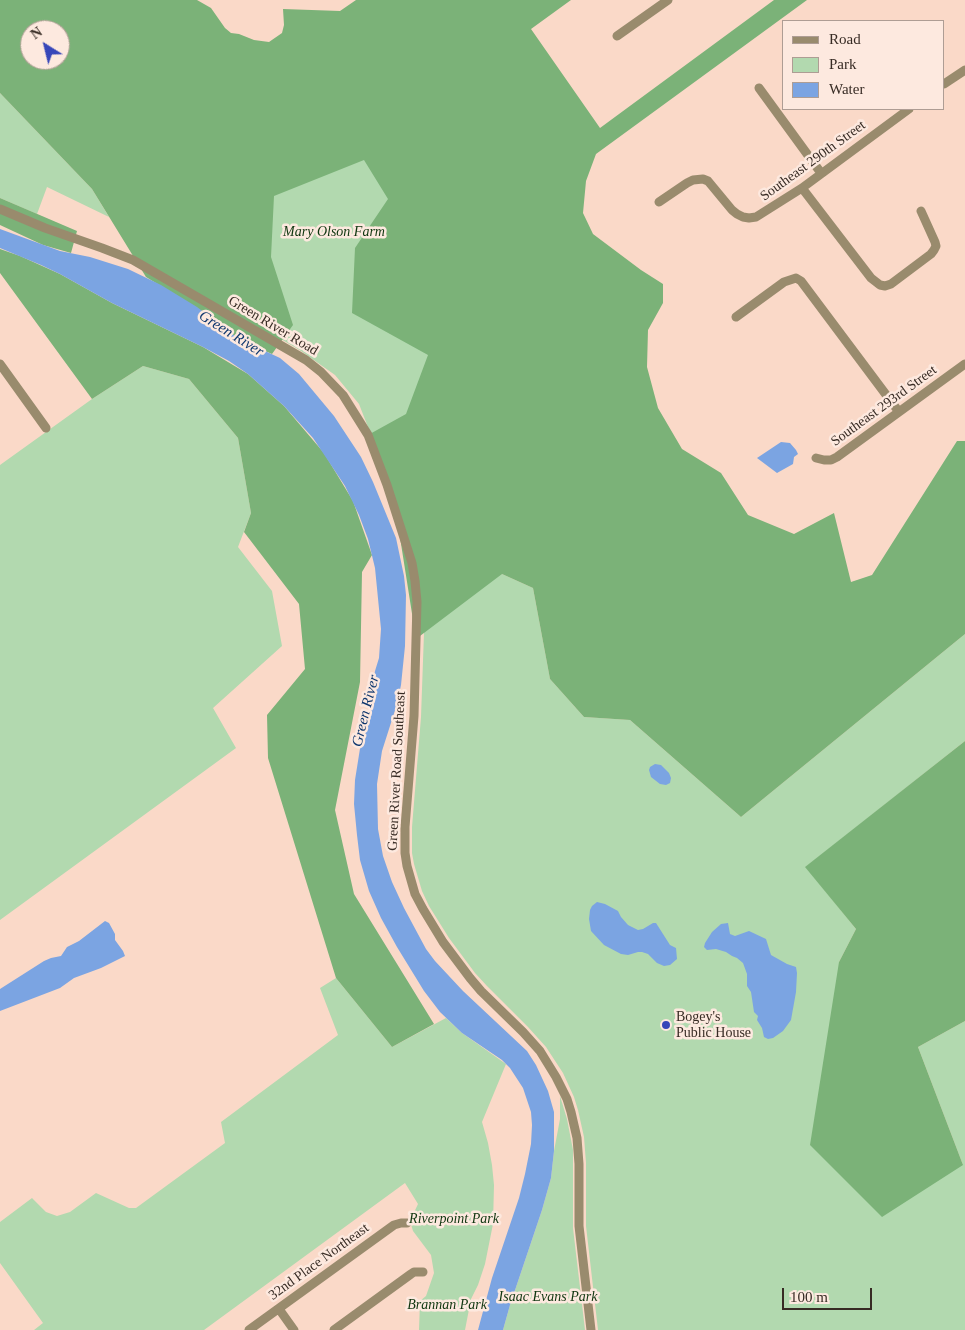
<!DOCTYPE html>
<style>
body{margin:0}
#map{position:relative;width:965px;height:1330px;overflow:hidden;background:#fad9c8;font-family:"Times New Roman",serif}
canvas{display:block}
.legend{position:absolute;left:782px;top:20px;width:162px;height:90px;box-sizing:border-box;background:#fde9df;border:1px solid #ae9d94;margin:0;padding:6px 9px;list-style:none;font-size:15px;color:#372b24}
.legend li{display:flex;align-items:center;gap:10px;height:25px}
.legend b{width:25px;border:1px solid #ae9d94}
.north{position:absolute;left:20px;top:20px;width:50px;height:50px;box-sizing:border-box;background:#fde9df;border:1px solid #ae9d94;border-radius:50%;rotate:324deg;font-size:14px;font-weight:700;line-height:20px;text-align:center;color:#372b24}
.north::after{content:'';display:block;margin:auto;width:18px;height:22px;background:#3746b9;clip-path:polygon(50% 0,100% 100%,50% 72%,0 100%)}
.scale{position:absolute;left:782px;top:1288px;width:90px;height:22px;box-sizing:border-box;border:2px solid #372b24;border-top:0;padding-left:6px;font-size:15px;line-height:18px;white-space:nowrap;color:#372b24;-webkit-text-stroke:4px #fde9df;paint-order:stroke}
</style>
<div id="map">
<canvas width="965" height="1330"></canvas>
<ul class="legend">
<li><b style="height:6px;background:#998b6d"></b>Road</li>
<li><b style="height:14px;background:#b2d9af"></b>Park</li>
<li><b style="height:14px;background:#7ba4e2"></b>Water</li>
</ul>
<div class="north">N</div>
<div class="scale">100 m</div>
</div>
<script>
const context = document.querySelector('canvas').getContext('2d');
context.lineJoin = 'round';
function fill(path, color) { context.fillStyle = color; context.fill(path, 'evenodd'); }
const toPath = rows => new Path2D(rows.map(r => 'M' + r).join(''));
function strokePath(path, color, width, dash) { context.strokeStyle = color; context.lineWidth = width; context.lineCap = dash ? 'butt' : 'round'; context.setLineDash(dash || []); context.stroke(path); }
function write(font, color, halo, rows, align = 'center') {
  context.font = font + ' "Times New Roman",serif'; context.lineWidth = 5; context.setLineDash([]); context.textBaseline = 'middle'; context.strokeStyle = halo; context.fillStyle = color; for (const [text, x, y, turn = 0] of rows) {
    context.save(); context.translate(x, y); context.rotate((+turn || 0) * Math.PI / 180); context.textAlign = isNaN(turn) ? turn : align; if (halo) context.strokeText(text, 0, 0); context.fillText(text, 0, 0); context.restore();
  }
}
fill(toPath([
 [358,67,502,574,533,588,550,679,584,717,630,720,741,817,965,634,965,741,806,867,856,929,839,962,963,1165,918,1047,965,1021,965,1330,598,1330,586,1226,586,1163,584,1137,578,1110,574,1097,563,1073,546,1047,528,1027,487,986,475,973,449,938,429,906,422,891,414,864,412,853,412,827,421,717,424,633,423,568,359,404,335,375,301,351,146,258],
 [0,93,92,189,109,217,47,187,37,214,0,198],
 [143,366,189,379,238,438,251,513,238,547,272,591,282,646,213,708,236,748,0,920,0,465,92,399],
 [336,978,392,1047,446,1018,462,1033,506,1064,482,1122,488,1143,492,1165,494,1185,493,1224,485,1264,478,1285,471,1299,465,1330,419,1330,420,1301,426,1296,434,1273,431,1255,413,1231,410,1221,418,1204,405,1183,204,1330,34,1330,43,1323,0,1263,0,1222,32,1198,46,1212,57,1216,70,1212,96,1193,129,1208,136,1208,225,1143,221,1122,338,1035,320,988],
 [560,1096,567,1119,573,1150,573,1228,585,1330,503,1330,510,1305,542,1210,551,1178,554,1151,560,1119]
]), '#b2d9af');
fill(toPath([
 [0,0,197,0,211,8,225,28,231,33,239,34,254,40,269,42,282,33,284,25,283,9,340,11,356,0,571,0,531,29,600,128,774,0,807,0,596,154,586,181,583,213,593,234,641,270,663,284,663,303,648,330,647,367,658,408,682,449,721,473,748,515,794,534,834,513,851,582,872,575,957,441,965,441,965,634,741,817,630,720,584,717,550,679,533,588,502,574,416,639,396,512,368,435,406,414,428,355,352,313,355,248,388,199,364,160,274,196,271,257,293,325,272,354,238,339,208,315,146,277,92,189,0,93],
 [30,30,60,30,60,60,30,60],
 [0,198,77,231,71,253,43,245,0,225],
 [0,249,20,256,60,274,112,303,203,347,248,374,284,406,324,453,353,501,372,555,362,572,360,682,335,810,354,894,434,1024,392,1047,336,978,268,758,267,715,305,669,299,604,244,532,251,513,238,438,189,379,143,366,92,399,0,273],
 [965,741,965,1021,918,1047,963,1165,882,1217,810,1145,839,962,856,929,805,867]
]), '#7bb278');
fill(toPath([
 [0,229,60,251,90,257,128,269,161,285,197,307,244,343,265,351,280,358,299,374,334,416,361,457,373,482,396,538,404,576,406,595,405,646,401,685,397,704,382,751,377,784,378,829,383,856,392,882,404,908,426,949,435,961,463,991,527,1051,536,1065,548,1091,554,1112,554,1151,551,1178,542,1210,510,1305,503,1330,478,1330,492,1278,519,1198,525,1174,531,1144,532,1125,531,1112,523,1088,510,1068,502,1060,462,1033,440,1012,424,991,397,947,381,918,369,891,360,860,357,835,354,804,355,780,362,736,372,702,373,684,375,671,379,658,381,629,375,568,368,539,359,515,345,486,313,438,284,406,248,374,229,361,203,347,112,303,60,274,41,265,0,248],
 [781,442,790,443,796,450,798,454,794,457,793,464,777,473,757,458],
 [655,764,661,765,669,773,671,778,670,783,666,785,660,784,651,777,649,770,650,767],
 [597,902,605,904,618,911,621,917,628,925,638,930,643,929,653,923,656,923,670,945,676,948,677,959,670,965,664,966,657,963,648,954,642,952,638,952,628,955,621,954,604,945,591,931,589,919,590,910,592,906],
 [105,921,109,923,115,934,115,940,123,951,125,956,101,968,74,978,60,988,0,1011,0,989,44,961,51,958,61,956,67,947,79,941],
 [728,923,730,934,735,936,749,931,766,939,771,955,787,964,796,967,797,973,796,992,791,1020,783,1031,773,1038,768,1039,764,1037,762,1028,757,1020,758,1016,754,1012,751,992,747,986,747,974,743,963,737,958,732,956,726,952,716,949,707,950,704,947,705,943,712,932,721,924]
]), '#7ba4e2');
strokePath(toPath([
 [617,36,668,0],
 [944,84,965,70],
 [759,88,821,173],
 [802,188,871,278,880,285,885,286,891,284,931,254,934,250,936,246,935,242,921,211],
 [659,202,687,183,693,180,703,179,708,181,732,210,737,214,743,217,749,218,756,217,802,188,909,109],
 [0,209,45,228,102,248,133,260,306,360,321,372,343,395,368,435,387,485,412,563,415,581,417,602,414,716,405,827,405,853,407,866,415,894,423,909,443,942,470,978,481,991,523,1032,540,1051,556,1077,567,1099,571,1112,577,1138,579,1164,579,1226,591,1330],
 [736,317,784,282,796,278,801,281,899,412],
 [0,364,46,428],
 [816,458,824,460,831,460,837,457,965,364],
 [279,1309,294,1330],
 [249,1330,394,1225,401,1223,407,1223],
 [334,1330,411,1274,414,1272,423,1272]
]), '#998b6d', 9);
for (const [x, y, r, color] of [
 [666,1025,5,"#3746b9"]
]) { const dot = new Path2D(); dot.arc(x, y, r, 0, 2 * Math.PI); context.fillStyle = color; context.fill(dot); strokePath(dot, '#fde9df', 2); }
write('14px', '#372b24', '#fde9df', [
 ["Southeast 290th Street",813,161,-36],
 ["Green River Road",273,326,31],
 ["Southeast 293rd Street",884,406,-36],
 ["Green River Road Southeast",397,771,-87],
 ["32nd Place Northeast",319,1262,-36]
]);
write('italic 14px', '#0f360f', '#fde9df', [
 ["Mary Olson Farm",334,232],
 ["Riverpoint Park",454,1219],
 ["Isaac Evans Park",548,1297],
 ["Brannan Park",447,1305]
]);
write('14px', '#372b24', '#fde9df', [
 ["Bogey's",676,1017],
 ["Public House",676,1033]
], 'left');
write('italic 15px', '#0f376e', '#fde9df', [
 ["Green River",231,334,32],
 ["Green River",366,711,-76]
]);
</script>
